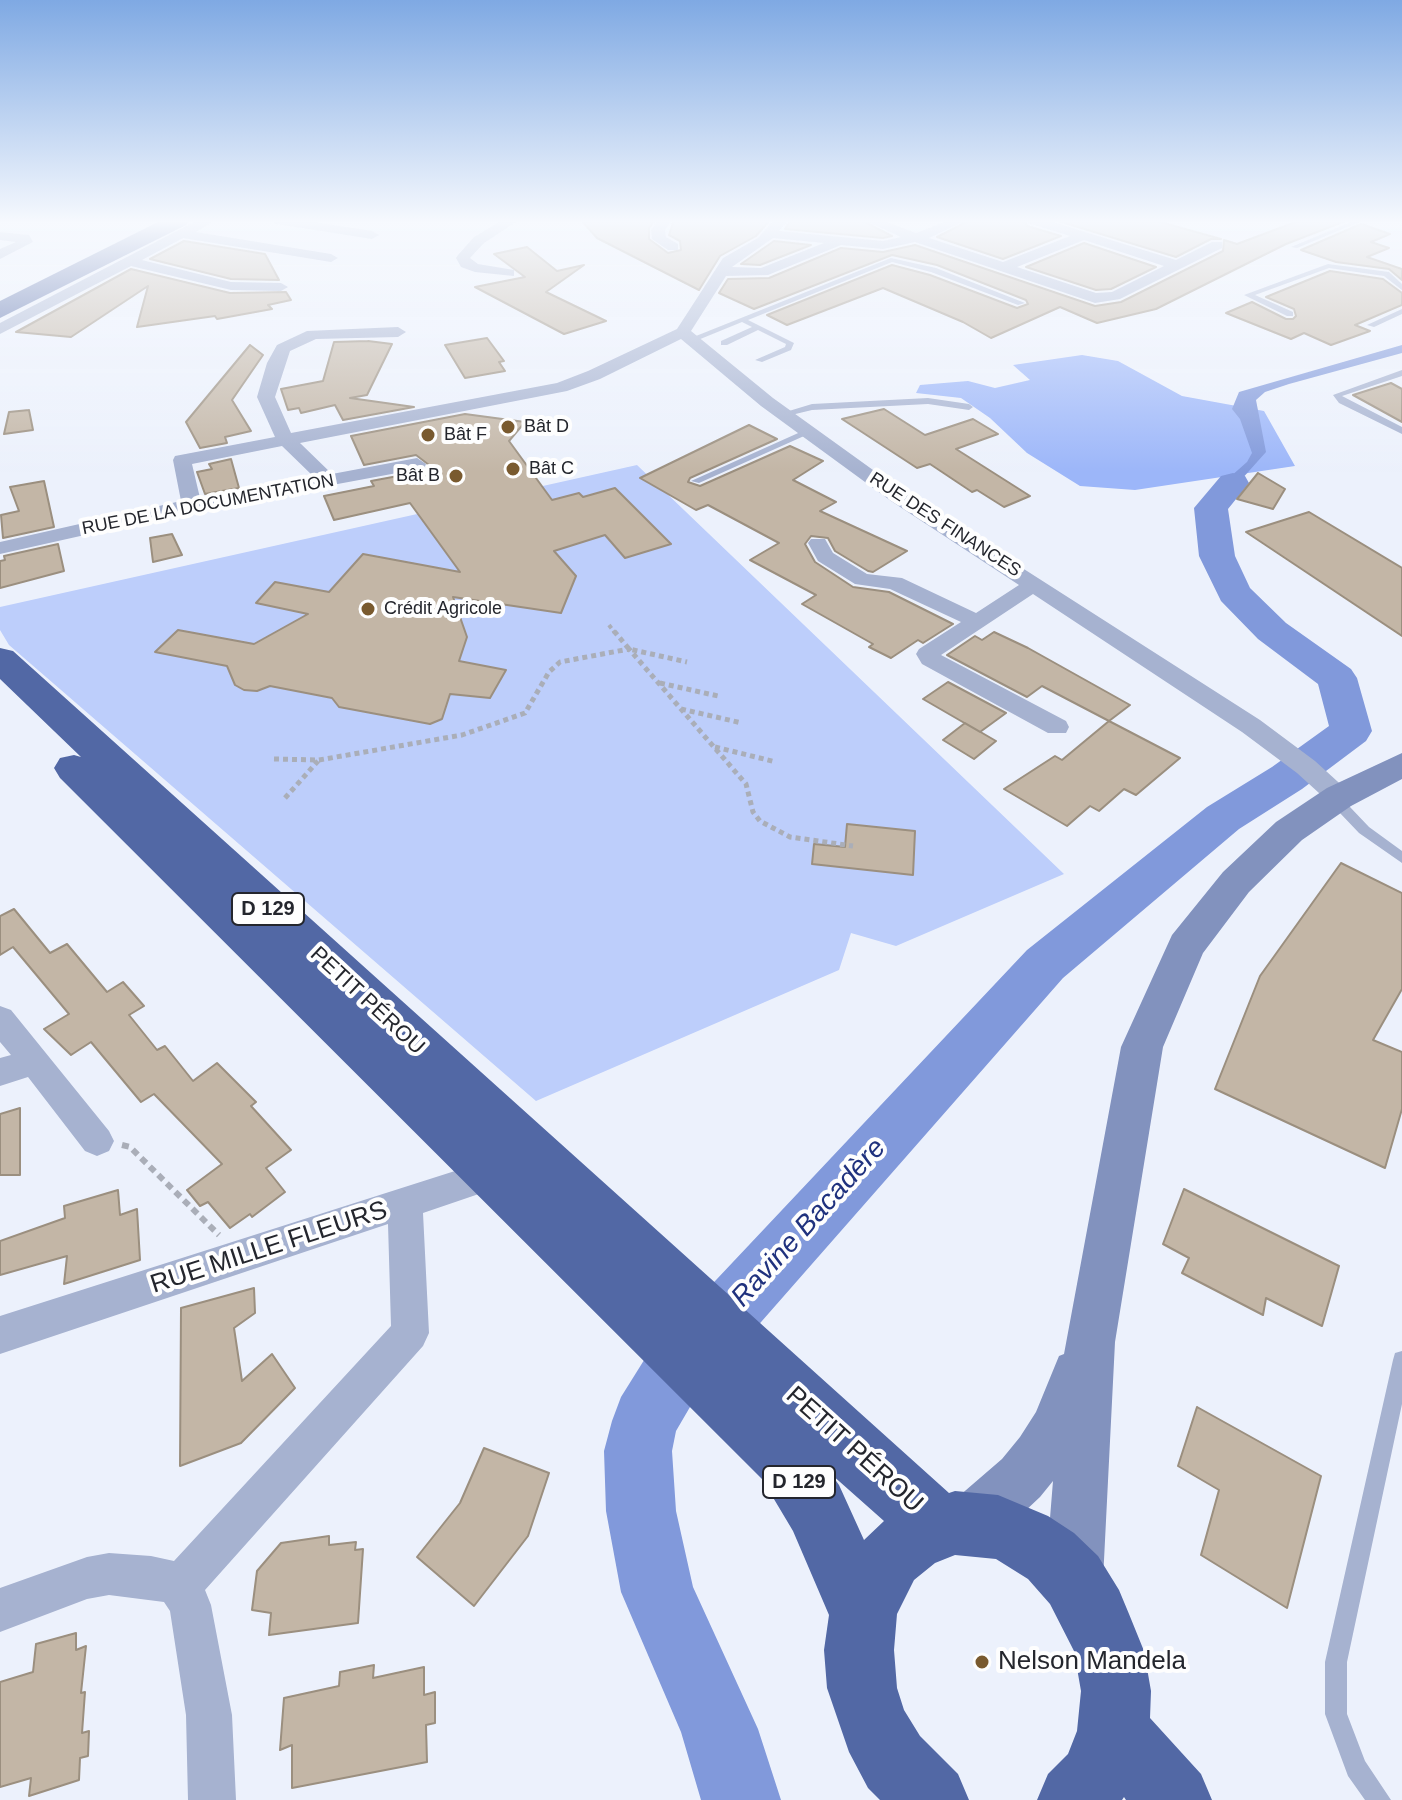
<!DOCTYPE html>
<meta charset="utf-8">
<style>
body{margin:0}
canvas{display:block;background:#ecf1fc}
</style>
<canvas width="1402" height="1800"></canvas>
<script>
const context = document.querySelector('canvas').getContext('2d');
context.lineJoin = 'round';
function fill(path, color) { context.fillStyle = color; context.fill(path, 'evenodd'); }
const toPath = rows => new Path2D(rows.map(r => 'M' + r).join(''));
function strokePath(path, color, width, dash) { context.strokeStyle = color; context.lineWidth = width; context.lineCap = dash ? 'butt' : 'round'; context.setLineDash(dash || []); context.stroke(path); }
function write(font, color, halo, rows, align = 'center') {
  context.font = font + ' Arial,sans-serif'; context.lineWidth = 8; context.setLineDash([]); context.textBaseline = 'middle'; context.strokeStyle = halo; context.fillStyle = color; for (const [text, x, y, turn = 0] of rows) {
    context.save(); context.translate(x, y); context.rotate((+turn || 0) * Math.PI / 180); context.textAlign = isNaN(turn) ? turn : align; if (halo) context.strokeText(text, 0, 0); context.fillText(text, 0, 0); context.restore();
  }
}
fill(toPath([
 [637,465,1064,874,896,946,851,933,839,970,536,1101,9,645,0,630,0,607]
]), '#bdcefb');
fill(toPath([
 [1082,355,1118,361,1182,396,1264,411,1295,466,1135,490,1080,486,1027,453,990,418,961,398,916,393,920,385,968,381,995,388,1030,380,1013,365]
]), '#9cb6f9');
fill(toPath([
 [1402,345,1402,353,1289,384,1265,392,1256,400,1266,452,1215,509,1217,556,1240,596,1256,607,1244,611,1220,586,1204,562,1196,519,1212,493,1247,462,1252,453,1240,419,1232,409,1239,392]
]), '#8199db');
fill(toPath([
 [1233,473,1245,476,1249,483,1228,509,1235,556,1250,588,1286,623,1351,669,1357,678,1372,731,1366,741,1302,789,1239,829,1063,978,697,1395,676,1431,672,1451,676,1511,693,1587,758,1729,781,1800,701,1800,681,1732,621,1592,606,1511,604,1451,612,1421,621,1397,651,1349,1027,950,1207,807,1272,767,1329,726,1318,684,1258,639,1221,601,1199,556,1194,508,1221,476,1233,473]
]), '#8199db');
const building = toPath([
 [581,220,655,220,649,228,649,239,668,253,681,250,680,241,669,235,674,220,770,220,756,236,720,256,699,290,597,238,581,220],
 [791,220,861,220,892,236,883,238,785,229,791,220],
 [970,220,1024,220,1027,226,1061,236,1003,259,937,237,970,220],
 [1055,220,1153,220,1221,239,1211,239,1176,257,1055,220],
 [1301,220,1348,220,1286,244,1156,309,1097,323,1060,307,991,338,963,322,883,288,787,325,767,315,892,265,930,275,1017,308,1028,304,1026,300,937,265,892,255,754,309,719,293,728,279,769,278,841,248,883,252,915,245,1095,306,1121,302,1223,251,1224,240,1237,244,1301,220],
 [1361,224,1390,234,1371,242,1389,248,1367,257,1402,269,1402,280,1389,269,1336,262,1301,250,1361,224],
 [184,241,265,254,279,280,231,279,150,259,184,241],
 [774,241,811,245,760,265,741,264,774,241],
 [1084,243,1156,267,1111,289,1096,290,1026,267,1084,243],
 [527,247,557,271,584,265,546,292,606,321,564,334,475,287,525,277,494,254,527,247],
 [131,269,230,293,286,292,291,300,268,305,272,309,217,319,215,316,137,327,148,286,71,337,16,332,131,269],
 [1330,271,1383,279,1402,293,1402,305,1355,325,1370,331,1331,345,1304,333,1291,339,1226,313,1252,302,1286,319,1293,319,1296,316,1294,309,1266,297,1330,271],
 [487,338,504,361,499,362,505,371,465,378,445,345,487,338],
 [368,341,392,344,367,395,350,398,414,407,343,420,335,405,301,413,299,408,288,410,281,389,323,381,334,342,368,341],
 [250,345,263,355,232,400,251,431,225,437,227,443,200,448,186,422,250,345],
 [1391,383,1402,389,1402,422,1353,395,1391,383],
 [884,409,925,435,973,419,998,434,956,449,1030,496,1004,507,977,490,972,492,930,464,917,468,842,419,884,409],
 [29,410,33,430,4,434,9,412,29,410],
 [465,414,525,422,509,441,552,500,579,493,583,497,615,488,671,544,625,558,605,535,554,551,576,576,561,613,453,597,467,637,459,661,506,670,490,698,450,694,442,719,430,724,339,707,332,698,270,686,257,691,244,690,235,685,227,666,155,652,178,630,254,644,308,614,256,603,275,582,329,592,363,554,460,572,410,503,334,520,324,496,374,486,371,481,425,471,429,465,416,455,364,465,351,436,465,414],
 [749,425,777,439,690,478,688,482,700,486,790,446,823,461,793,480,836,502,820,511,907,551,873,572,868,571,835,551,828,538,811,536,805,544,815,562,853,587,889,592,953,624,923,643,918,640,891,658,869,647,873,644,802,604,816,595,750,560,779,543,708,505,696,510,640,478,749,425],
 [231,459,239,488,205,494,197,472,212,469,209,464,231,459],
 [1258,473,1285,489,1273,509,1237,499,1258,473],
 [44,481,54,527,3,538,1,515,19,511,10,487,44,481],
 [1309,512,1402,568,1402,636,1246,532,1309,512],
 [172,534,182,555,153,562,150,538,172,534],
 [58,544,64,571,0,588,0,561,5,560,4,556,58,544],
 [994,632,1028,648,1130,705,1109,721,1042,686,1027,697,947,655,975,636,982,640,994,632],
 [948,682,1006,713,980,732,923,699,948,682],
 [1109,721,1180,758,1136,795,1124,789,1099,811,1090,806,1067,826,1004,789,1055,756,1062,760,1109,721],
 [965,723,996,741,974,759,943,740,965,723],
 [847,824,915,831,913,875,812,864,814,844,845,847,847,824],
 [1341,863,1402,893,1402,989,1373,1040,1402,1052,1402,1109,1385,1168,1215,1089,1260,976,1341,863],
 [14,909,50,953,67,944,107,992,123,982,144,1006,129,1015,157,1050,165,1046,193,1081,217,1063,256,1102,251,1106,291,1150,266,1168,285,1192,252,1217,250,1214,230,1228,208,1202,200,1206,187,1190,222,1164,154,1094,141,1102,91,1042,71,1055,44,1029,69,1014,13,947,0,955,0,916,14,909],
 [20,1108,20,1175,0,1175,0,1114,20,1108],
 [1184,1189,1339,1266,1322,1326,1266,1298,1263,1315,1182,1273,1189,1258,1163,1244,1184,1189],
 [118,1190,120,1215,137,1209,140,1260,64,1284,67,1256,0,1275,0,1241,65,1218,64,1206,118,1190],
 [254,1288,255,1313,234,1328,242,1381,272,1354,295,1388,241,1443,180,1466,181,1308,254,1288],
 [1197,1407,1321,1476,1287,1608,1201,1555,1219,1490,1178,1466,1197,1407],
 [484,1448,549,1473,528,1536,474,1606,417,1557,460,1503,484,1448],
 [329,1536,329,1545,356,1542,355,1550,363,1549,358,1623,269,1635,271,1613,252,1610,257,1571,281,1543,329,1536],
 [76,1633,76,1650,86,1646,81,1693,85,1692,82,1733,89,1731,88,1756,80,1758,79,1780,29,1796,31,1778,0,1787,0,1682,33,1672,36,1644,76,1633],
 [374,1665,373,1678,424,1667,424,1695,435,1692,435,1723,426,1725,427,1762,292,1788,292,1745,280,1750,284,1698,339,1686,340,1672,374,1665]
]);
fill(building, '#c3b6a6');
strokePath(building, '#9b8f7f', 2);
strokePath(toPath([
 [609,625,615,633]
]), '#aaaeb8', 4, [4, 3]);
strokePath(toPath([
 [614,631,629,649,687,662],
 [660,683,718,696],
 [681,709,742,723],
 [715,747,776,762],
 [274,759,319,760,462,735,525,713,549,672,560,662,629,649,746,784,753,812,760,821,790,837,853,846],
 [285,798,318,761]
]), '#aaaeb8', 5, [5, 4]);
strokePath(toPath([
 [122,1145,130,1147,219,1235]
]), '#aaaeb8', 6, [7, 5]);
fill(toPath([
 [1356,220,1364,220,1297,248,1291,247,1356,220],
 [891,258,936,268,1025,303,1018,305,931,272,892,262,748,320,794,343,791,350,762,362,755,360,785,347,786,344,758,330,727,345,721,345,721,341,752,327,742,322,693,342,686,340,891,258],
 [1328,264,1389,272,1402,284,1402,290,1384,276,1329,268,1255,295,1293,312,1293,316,1287,316,1244,295,1328,264],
 [1402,309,1402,314,1374,327,1367,325,1402,309],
 [1402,370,1402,376,1342,396,1402,427,1402,434,1339,403,1333,395,1402,370],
 [928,398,969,404,973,407,969,410,928,404,812,410,783,417,779,414,812,404,928,398],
 [805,430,813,432,699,483,691,481,805,430],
 [1339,793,1344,794,1350,807,1369,827,1402,851,1402,863,1359,833,1339,812,1333,797,1339,793],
 [1402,1351,1402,1404,1347,1662,1347,1714,1365,1761,1391,1800,1365,1800,1348,1776,1325,1714,1325,1662,1393,1360,1395,1353,1402,1351]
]), '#a6b2d0');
fill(toPath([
 [198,220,215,220,196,232,331,254,338,258,331,262,183,238,142,260,231,282,281,283,288,287,281,291,231,290,131,266,0,334,0,323,198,220],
 [270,220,300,220,372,231,379,235,372,239,277,224,270,220],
 [503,220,519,220,484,243,470,258,478,264,514,270,514,276,475,272,461,267,456,258,458,255,474,237,503,220],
 [658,220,671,220,665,230,666,237,678,244,678,250,668,250,652,239,651,230,658,220],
 [774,220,788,220,779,231,883,241,901,237,864,220,881,220,916,233,950,220,967,220,929,238,1003,262,1070,236,1028,223,1027,220,1046,220,1176,260,1212,242,1222,242,1222,248,1120,299,1095,303,915,242,883,249,841,245,768,275,726,276,691,331,773,398,905,493,1260,720,1315,761,1348,791,1352,797,1348,803,1339,806,1330,803,1297,773,1242,732,1033,594,941,655,1066,721,1069,727,1066,733,1048,733,922,664,916,654,919,649,961,622,890,589,855,584,818,561,808,543,811,539,825,539,833,553,867,574,902,578,976,613,1019,585,891,501,761,406,681,339,600,379,567,391,300,443,332,474,417,458,426,464,424,468,192,511,0,554,0,542,181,501,173,460,175,456,275,437,257,397,267,363,277,345,307,331,398,327,406,332,398,337,316,339,290,351,275,397,291,433,557,383,588,371,677,329,723,258,758,238,774,220],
 [773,238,824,243,761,268,732,267,773,238],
 [1084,240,1164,266,1112,292,1096,293,1017,267,1084,240],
 [282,446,314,477,200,498,192,464,282,446],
 [0,232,29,235,33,242,0,259,0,249,16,242,0,240,0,232],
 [0,1006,11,1010,109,1131,114,1141,109,1151,97,1156,85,1151,28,1077,0,1086,0,1058,11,1055,0,1042,0,1006],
 [502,1156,514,1160,519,1171,514,1182,423,1213,429,1333,423,1346,205,1590,211,1605,232,1715,236,1800,188,1800,186,1715,170,1611,164,1602,109,1595,87,1599,0,1632,0,1588,87,1557,109,1553,151,1556,174,1561,391,1326,388,1224,0,1354,0,1316,502,1156]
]), '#a6b2d0');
fill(toPath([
 [1402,753,1402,779,1351,806,1302,840,1249,892,1203,953,1163,1047,1115,1342,1103,1580,1094,1600,1074,1609,1054,1600,1045,1580,1053,1481,1040,1497,991,1543,971,1551,951,1543,943,1523,951,1503,1002,1459,1020,1437,1036,1412,1059,1356,1064,1354,1121,1047,1172,935,1223,872,1276,822,1327,788,1402,753]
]), '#8292be');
fill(toPath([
 [162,220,189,220,186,225,0,318,0,301,162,220],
 [0,648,13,651,949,1493,955,1491,998,1495,1048,1516,1074,1533,1098,1556,1119,1590,1129,1614,1144,1651,1151,1691,1150,1718,1201,1774,1212,1800,1126,1800,1124,1797,1122,1800,1037,1800,1048,1774,1068,1754,1077,1731,1081,1691,1074,1651,1050,1604,1028,1579,996,1559,955,1555,935,1563,914,1580,897,1614,894,1650,897,1688,904,1710,920,1736,958,1774,969,1800,880,1800,868,1788,849,1752,827,1688,824,1650,829,1615,793,1531,762,1479,60,778,54,768,60,758,74,755,81,757,0,679,0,648],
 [831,1474,884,1521,864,1540,839,1485,831,1474]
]), '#5268a5');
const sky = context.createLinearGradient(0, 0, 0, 472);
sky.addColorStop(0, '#7fa9e3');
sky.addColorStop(0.47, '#f6f9fe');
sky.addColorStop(1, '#f6f9fe00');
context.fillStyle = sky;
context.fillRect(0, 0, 1402, 472);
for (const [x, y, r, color] of [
 [508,427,8,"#795a2f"],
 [428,435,8,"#795a2f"],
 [513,469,8,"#795a2f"],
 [456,476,8,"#795a2f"],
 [368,609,8,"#795a2f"],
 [982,1662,8,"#795a2f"]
]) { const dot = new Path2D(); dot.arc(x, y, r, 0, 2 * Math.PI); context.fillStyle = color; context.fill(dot); strokePath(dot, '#fefefe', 3); }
write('18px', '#24262d', '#fefefe', [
 ["Bât D",524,427],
 ["Bât F",444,435],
 ["Bât C",529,469],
 ["Bât B",440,476,"right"],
 ["Crédit Agricole",384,609]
], 'left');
write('18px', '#24262d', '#fefefe', [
 ["RUE DE LA DOCUMENTATION",208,505,-11],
 ["RUE DES FINANCES",945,525,33]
]);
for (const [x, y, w] of [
 [268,909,72],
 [799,1482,72]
]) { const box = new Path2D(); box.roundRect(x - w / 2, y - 16, w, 32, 6); context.fillStyle = '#fefefe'; context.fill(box); strokePath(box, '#24262d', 2); }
write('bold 20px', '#24262d', null, [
 ["D 129",268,909],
 ["D 129",799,1482]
]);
write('22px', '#24262d', '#fefefe', [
 ["PETIT PÉROU",367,1001,43]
]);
write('26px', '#24262d', '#fefefe', [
 ["RUE MILLE FLEURS",269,1248,-18],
 ["PETIT PÉROU",854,1450,42]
]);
write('26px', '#24262d', '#fefefe', [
 ["Nelson Mandela",998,1662]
], 'left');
write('italic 28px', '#20327e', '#fefefe', [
 ["Ravine Bacadère",809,1223,-48]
]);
</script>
